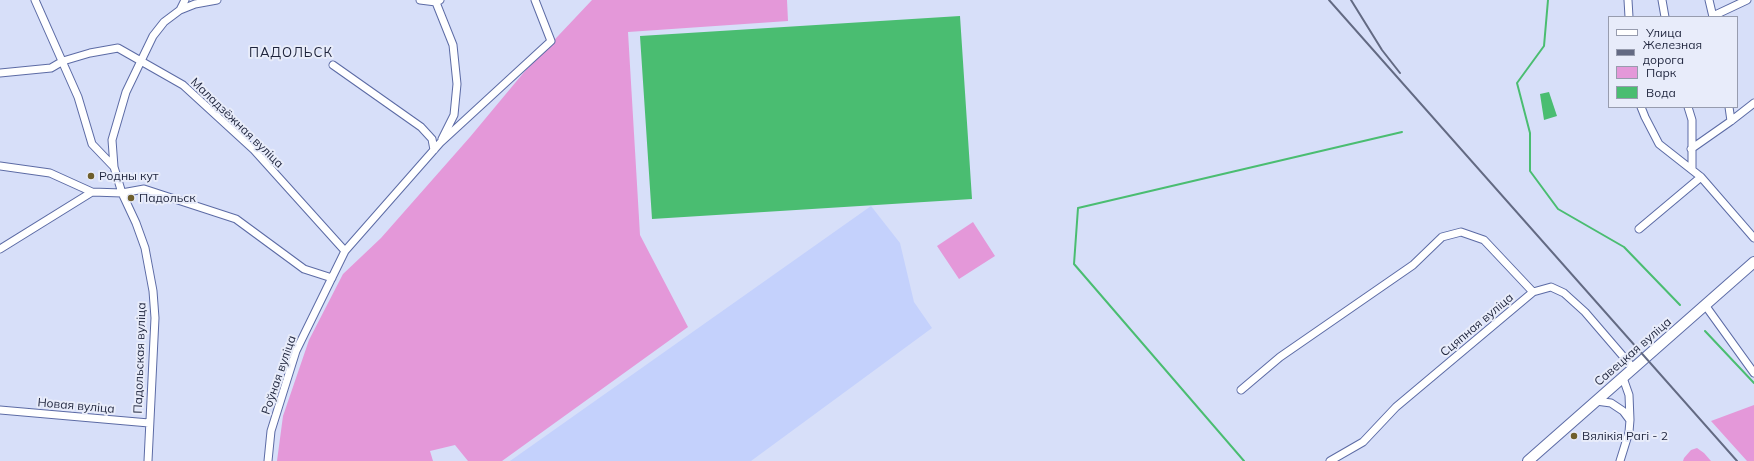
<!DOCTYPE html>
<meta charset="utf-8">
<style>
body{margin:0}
#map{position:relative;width:1754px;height:461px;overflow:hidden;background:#d7dff9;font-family:Mulish,sans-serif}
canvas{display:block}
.legend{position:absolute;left:1608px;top:16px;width:130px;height:92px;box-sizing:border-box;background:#e8ecfa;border:1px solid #979cae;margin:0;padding:5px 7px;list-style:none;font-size:12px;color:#1e243c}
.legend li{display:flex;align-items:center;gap:8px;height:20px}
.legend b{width:20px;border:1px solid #979cae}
</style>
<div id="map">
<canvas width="1754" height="461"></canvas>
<ul class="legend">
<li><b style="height:5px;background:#fff"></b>Улица</li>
<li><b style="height:5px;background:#636a83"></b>Железная дорога</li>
<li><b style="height:11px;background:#e498d9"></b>Парк</li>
<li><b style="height:11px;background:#4abd71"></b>Вода</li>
</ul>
</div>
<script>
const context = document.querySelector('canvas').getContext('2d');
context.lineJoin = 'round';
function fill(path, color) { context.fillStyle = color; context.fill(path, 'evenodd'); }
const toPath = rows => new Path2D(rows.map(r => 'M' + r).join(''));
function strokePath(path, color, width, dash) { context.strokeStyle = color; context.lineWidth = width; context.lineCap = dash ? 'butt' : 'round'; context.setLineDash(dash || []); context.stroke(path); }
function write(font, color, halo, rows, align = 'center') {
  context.font = font + ' Mulish,sans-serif'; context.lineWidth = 4; context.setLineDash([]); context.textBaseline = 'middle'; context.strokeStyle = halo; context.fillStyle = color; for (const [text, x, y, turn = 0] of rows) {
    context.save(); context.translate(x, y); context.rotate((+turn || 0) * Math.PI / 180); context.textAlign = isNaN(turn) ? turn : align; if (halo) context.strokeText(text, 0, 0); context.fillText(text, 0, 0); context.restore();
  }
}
fill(toPath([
 [871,206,900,243,914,302,932,328,751,461,510,461]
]), '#c4d1fc');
fill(toPath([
 [592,0,787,0,788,21,628,32,640,235,688,327,502,461,468,461,455,445,430,451,433,461,277,461,283,416,309,340,343,274,381,238,470,137,525,71],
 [973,222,995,256,959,279,937,246],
 [1754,405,1754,461,1747,461,1711,421],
 [1697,448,1704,453,1711,461,1683,461,1684,458,1691,450]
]), '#e498d9');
fill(toPath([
 [960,16,972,199,652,219,640,36],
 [1549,92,1557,116,1544,120,1540,94]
]), '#4abd71');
strokePath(toPath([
 [1548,0,1544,46,1517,83,1530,133,1530,171,1558,209,1624,247,1680,305],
 [1705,331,1754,383],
 [1244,461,1074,264,1078,208,1402,132]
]), '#4abd71', 2);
const minor = toPath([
 [35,0,78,97,92,144,114,167,122,193,136,223,145,248,153,291,155,318,148,461],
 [420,0,436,2,440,0],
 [435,0,453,45,457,84,454,115,442,139],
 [1628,0,1629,17],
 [1662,0,1665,17],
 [1709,0,1713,17],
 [180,10,185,0],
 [1713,16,1747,0],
 [333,65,421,127,432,139,434,150],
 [0,73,51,68,63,61,90,53,118,48,183,85,254,150,345,251],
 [1641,107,1645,117,1659,144,1701,177,1754,238],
 [1688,107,1692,120,1692,169],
 [1729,107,1731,121],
 [1691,149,1731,121,1754,103],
 [0,166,50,173,92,192],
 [114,167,112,140,126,92,153,36,164,22,180,10,195,4,217,0],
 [1639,229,1701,177],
 [0,249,92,192,122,193,144,189,236,219,304,269,332,278],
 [1705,305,1754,373],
 [1241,390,1280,357,1413,265,1442,237,1461,232,1484,240,1533,292],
 [1596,401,1611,403,1623,411,1629,419],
 [0,410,149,423],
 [268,461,271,431,296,351,345,251,440,143,551,41,535,0],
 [1330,461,1363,442,1396,407,1533,292,1551,287,1564,293,1585,312,1634,369],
 [1620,461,1629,432,1630,420,1629,395,1623,378]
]);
const secondary = toPath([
 [1528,461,1754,262]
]);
strokePath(minor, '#5c6ba5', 9);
strokePath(secondary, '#5c6ba5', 12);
strokePath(minor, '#fff', 7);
strokePath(secondary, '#fff', 10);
strokePath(toPath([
 [1329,0,1737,461],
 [1351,0,1382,50,1400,73]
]), '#636a83', 2);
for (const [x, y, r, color] of [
 [91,176,4,"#6f5f2c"],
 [131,198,4,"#6f5f2c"],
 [1574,436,4,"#6f5f2c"]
]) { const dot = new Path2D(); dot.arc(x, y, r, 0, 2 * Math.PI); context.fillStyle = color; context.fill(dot); strokePath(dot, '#e8ecfa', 1.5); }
write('12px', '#1e243c', '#e8ecfa', [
 ["Маладзёжная вуліца",237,123,44],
 ["Сцяпная вуліца",1477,325,-40],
 ["Савецкая вуліца",1633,352,-41],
 ["Падольская вуліца",140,358,-88],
 ["Роўная вуліца",279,375,-71],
 ["Новая вуліца",76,406,5]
]);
write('12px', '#1e243c', '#e8ecfa', [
 ["Родны кут",99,176],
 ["Падольск",139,198],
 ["Вялікія Рагі - 2",1582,436]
], 'left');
context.letterSpacing = '1px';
write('13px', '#1e243c', '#e8ecfa', [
 ["ПАДОЛЬСК",291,53]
]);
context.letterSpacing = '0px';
</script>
